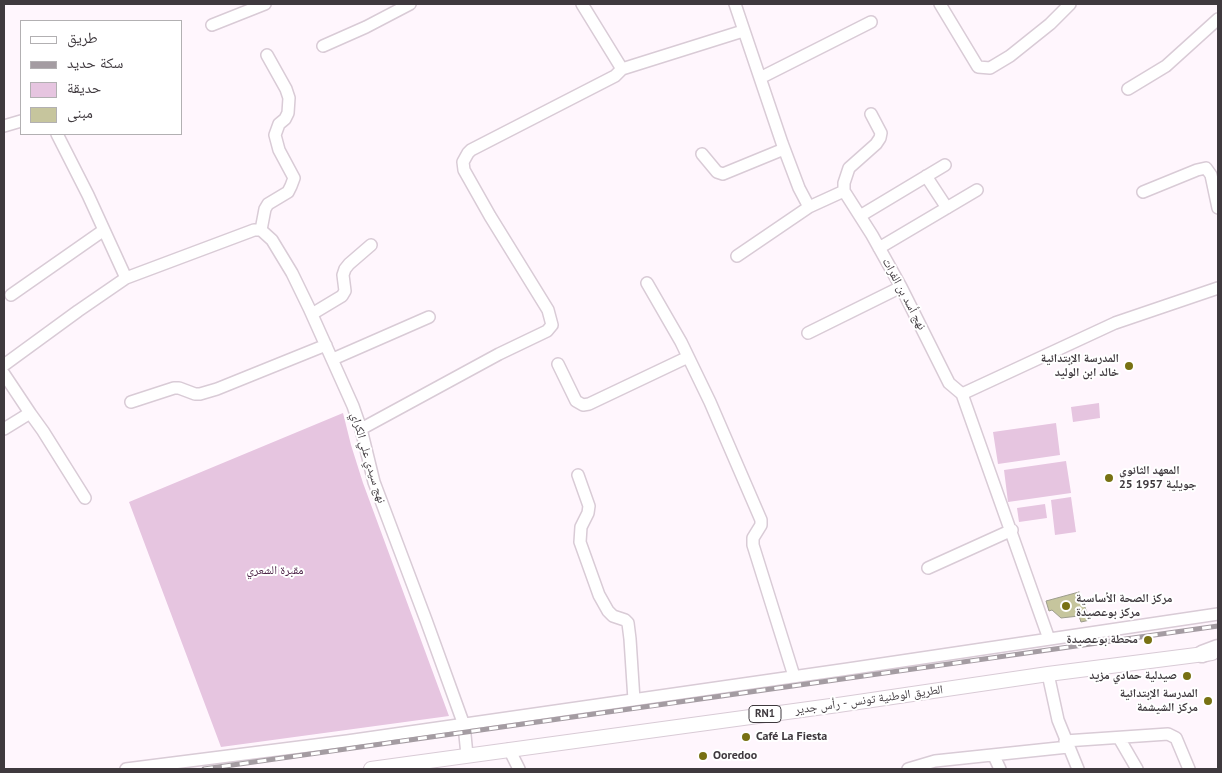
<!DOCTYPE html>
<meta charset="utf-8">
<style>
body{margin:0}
#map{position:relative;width:1222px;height:773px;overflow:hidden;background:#fff6fd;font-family:"PT Sans","Noto Naskh Arabic",sans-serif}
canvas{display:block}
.frame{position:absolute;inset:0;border:5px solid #3f393e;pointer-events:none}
.legend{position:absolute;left:20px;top:20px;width:162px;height:115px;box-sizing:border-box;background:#fff;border:1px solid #b2b0b2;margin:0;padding:6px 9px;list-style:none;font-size:15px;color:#3f393e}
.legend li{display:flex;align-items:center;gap:10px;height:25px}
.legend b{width:25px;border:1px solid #b2b0b2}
</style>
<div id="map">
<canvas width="1222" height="773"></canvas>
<div class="frame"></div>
<ul class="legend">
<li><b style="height:6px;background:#fff"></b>طريق</li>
<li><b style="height:6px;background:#a49ca2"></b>سكة حديد</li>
<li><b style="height:14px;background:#e6c5e0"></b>حديقة</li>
<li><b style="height:14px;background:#c6c59d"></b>مبنى</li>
</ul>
</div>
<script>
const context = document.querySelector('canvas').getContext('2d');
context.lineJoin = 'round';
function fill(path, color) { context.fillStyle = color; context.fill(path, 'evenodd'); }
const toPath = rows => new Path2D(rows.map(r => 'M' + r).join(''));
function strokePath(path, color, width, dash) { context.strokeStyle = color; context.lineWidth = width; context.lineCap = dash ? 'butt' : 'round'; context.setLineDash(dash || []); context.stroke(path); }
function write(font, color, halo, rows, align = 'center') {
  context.font = font + ' "PT Sans","Noto Naskh Arabic",sans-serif'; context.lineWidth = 4; context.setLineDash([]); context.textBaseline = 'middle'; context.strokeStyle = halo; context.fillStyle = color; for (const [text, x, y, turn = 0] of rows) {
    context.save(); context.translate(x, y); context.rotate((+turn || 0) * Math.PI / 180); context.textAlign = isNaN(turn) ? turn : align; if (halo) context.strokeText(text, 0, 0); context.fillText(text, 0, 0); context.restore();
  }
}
fill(toPath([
 [1099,403,1100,418,1073,422,1071,407],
 [343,413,351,445,363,483,449,716,221,747,129,502],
 [1056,423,1060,455,998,464,993,432],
 [1066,461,1071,493,1008,502,1004,470],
 [1071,497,1076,532,1055,535,1051,500],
 [1045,504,1047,518,1019,522,1017,508]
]), '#e6c5e0');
const building = toPath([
 [1079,592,1090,620,1081,622,1079,616,1061,618,1052,610,1049,611,1046,601,1079,592]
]);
fill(building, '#c6c59d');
strokePath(building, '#9c9c8d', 1);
const minor = toPath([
 [582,4,622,69],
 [735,4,782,143,799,188,809,207,844,191,872,235,901,287,949,383,962,394,1049,639],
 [940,4,978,67,990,68,1010,56,1050,24,1070,4],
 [212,25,265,4],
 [323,46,366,27,410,4],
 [760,78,871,22],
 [1128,89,1166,66,1218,19],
 [4,126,21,121],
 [57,134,88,195,126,278,254,230,261,230,272,240,292,273,309,308,353,406,361,429,374,482,426,620,464,725,467,755],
 [702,154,717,172,723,174,784,149],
 [926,176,947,208],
 [844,191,844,183,849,168,876,144,880,138,881,133,871,114],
 [1143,192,1197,170,1206,168,1211,175,1218,208],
 [860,216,945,165],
 [261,230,265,209,268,204,288,192,291,186,294,178,279,150,275,135,279,124,285,119,288,113,289,98,286,89,267,55],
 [879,248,977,190],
 [737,256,809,207],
 [647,283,681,342,710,402,761,520,761,525,753,538,753,545,794,676],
 [11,295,104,230],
 [312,314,342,296,345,291,343,275,345,269,349,264,371,245],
 [808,333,901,287],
 [333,359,429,317],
 [558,364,576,401,583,405,589,404,688,357],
 [4,365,78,311,126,278],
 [4,374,30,413,4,429],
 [962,394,1115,323,1218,288],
 [131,402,174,388,179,388,195,394,200,394,217,389,326,345],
 [30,413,43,431,85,498],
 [361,429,499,354,547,331,552,325,548,310,490,216,464,170,463,162,468,153,471,150,615,76,622,69,743,31],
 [578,475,589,506,588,513,581,527,580,542,599,595,608,611,613,616,625,620,628,623,630,639,634,700],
 [928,568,1012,530],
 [1048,674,1058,720,1078,769],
 [1119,738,1137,769],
 [1065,741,1168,734,1176,738,1189,769],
 [509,749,519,769],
 [994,756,1000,769],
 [126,769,347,741,848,669,1218,614],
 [908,769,935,761,1068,747]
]);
const major = toPath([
 [371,769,838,705,1048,674,1212,653]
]);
const highway = toPath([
 [1202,654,1218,648]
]);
strokePath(minor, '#d9cbd6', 14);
strokePath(major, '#d9cbd6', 16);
strokePath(highway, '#d9cbd6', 19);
strokePath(minor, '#fff', 11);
strokePath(major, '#fff', 14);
strokePath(highway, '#fff', 16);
const rail = toPath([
 [204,769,1218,626]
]);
strokePath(rail, '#a49ca2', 5);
strokePath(rail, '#fff', 3, [9]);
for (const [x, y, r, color] of [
 [1129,366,5,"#787113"],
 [1109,478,5,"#787113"],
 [1066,606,5,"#787113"],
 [1148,640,5,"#787113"],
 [1187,676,5,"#787113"],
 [1208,701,5,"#787113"],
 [746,737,5,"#787113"],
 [703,756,5,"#787113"]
]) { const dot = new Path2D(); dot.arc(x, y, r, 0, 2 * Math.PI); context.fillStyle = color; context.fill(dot); strokePath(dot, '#fff', 2); }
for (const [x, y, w] of [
 [765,714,32]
]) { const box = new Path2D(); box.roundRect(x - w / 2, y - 8.5, w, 17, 4); context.fillStyle = '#fff'; context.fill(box); strokePath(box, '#3f393e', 1); }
write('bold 11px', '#3f393e', null, [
 ["RN1",765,714]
]);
write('12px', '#3f393e', '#fff', [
 ["نهج أسد بن الفرات",904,294,62],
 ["نهج سيدي علي الكراي",368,458,73],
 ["الطريق الوطنية تونس - رأس جدير",869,700,-8]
]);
write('bold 12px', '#3f393e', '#fff', [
 ["المدرسة الإبتدائية",1119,359],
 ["خالد ابن الوليد",1119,373],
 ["المعهد الثانوي",1119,471,"left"],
 ["25 جويلية 1957",1119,485,"left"],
 ["مركز الصحة الأساسية",1076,599,"left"],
 ["مركز بوعصيدة",1076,613,"left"],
 ["محطة بوعصيدة",1138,640],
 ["صيدلية حمادي مزيد",1177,676],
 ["المدرسة الإبتدائية",1198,694],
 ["مركز الشيشمة",1198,708],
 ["Café La Fiesta",756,737,"left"],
 ["Ooredoo",713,756,"left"]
], 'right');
write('12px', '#491f44', '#fff', [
 ["مقبرة الشعري",275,571]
]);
</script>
